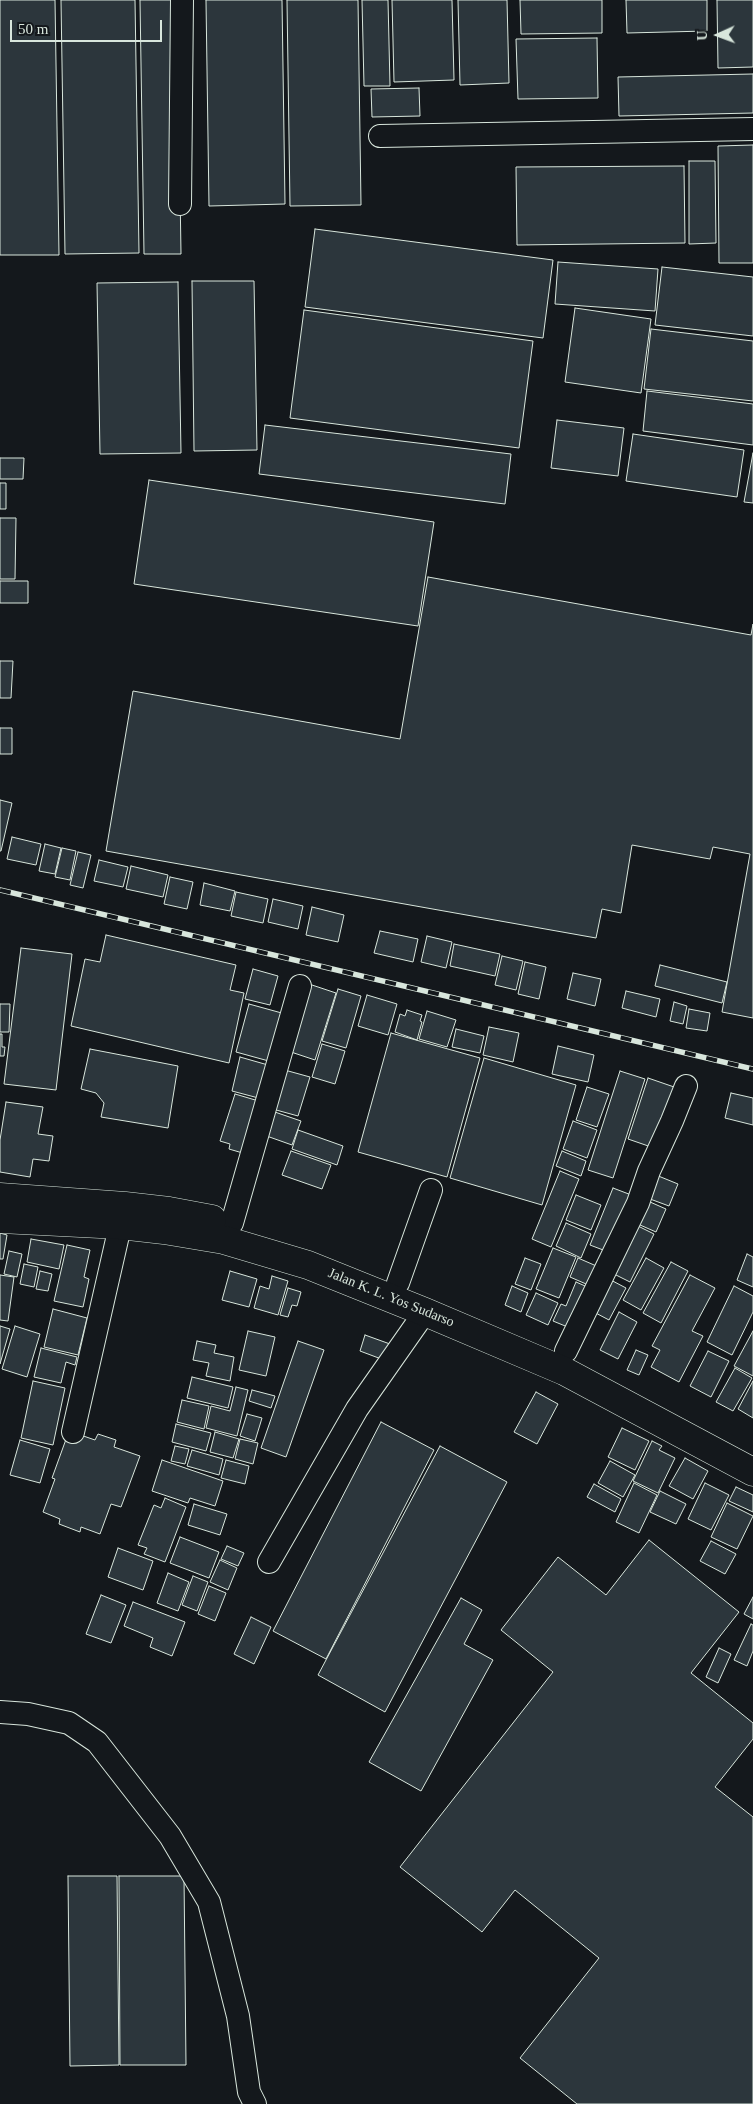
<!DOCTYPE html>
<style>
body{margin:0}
#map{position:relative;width:753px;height:2104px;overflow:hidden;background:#14181c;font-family:"Times New Roman",serif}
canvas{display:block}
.north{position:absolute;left:693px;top:10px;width:50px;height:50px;-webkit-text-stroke:4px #14181c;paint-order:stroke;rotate:268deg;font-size:14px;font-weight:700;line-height:20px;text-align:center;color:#d8e6dc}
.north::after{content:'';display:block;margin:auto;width:18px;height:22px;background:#d8e6dc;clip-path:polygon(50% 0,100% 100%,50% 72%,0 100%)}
.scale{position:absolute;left:10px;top:20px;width:152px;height:22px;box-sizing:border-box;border:2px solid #d8e6dc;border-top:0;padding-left:6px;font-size:15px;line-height:18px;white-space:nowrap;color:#d8e6dc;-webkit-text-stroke:4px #14181c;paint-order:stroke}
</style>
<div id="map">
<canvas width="753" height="2104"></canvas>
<div class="north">U</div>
<div class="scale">50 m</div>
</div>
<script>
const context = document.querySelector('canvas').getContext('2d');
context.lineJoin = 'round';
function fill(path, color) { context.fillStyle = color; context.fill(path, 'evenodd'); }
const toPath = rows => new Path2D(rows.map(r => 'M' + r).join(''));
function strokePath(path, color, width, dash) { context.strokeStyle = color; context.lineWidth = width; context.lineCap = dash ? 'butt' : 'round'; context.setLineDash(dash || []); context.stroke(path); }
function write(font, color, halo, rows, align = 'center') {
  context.font = font + ' "Times New Roman",serif'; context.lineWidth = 4; context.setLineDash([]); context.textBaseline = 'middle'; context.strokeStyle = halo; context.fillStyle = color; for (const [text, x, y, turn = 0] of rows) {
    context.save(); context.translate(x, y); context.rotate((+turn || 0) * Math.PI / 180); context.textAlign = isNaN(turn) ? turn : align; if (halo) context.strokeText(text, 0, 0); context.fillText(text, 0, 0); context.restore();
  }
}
const building = toPath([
 [0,0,55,0,59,255,0,255,0,0],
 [61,0,135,0,139,253,65,254,61,0],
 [140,0,177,0,181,254,144,254,140,0],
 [206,0,282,0,285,204,209,206,206,0],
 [287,0,358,0,361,205,290,206,287,0],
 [362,0,388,0,390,86,364,86,362,0],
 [392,0,452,0,454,80,394,82,392,0],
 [458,0,507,0,509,83,460,85,458,0],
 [520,0,602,0,602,33,521,34,520,0],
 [626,0,707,0,707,31,627,33,626,0],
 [717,0,753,0,753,67,718,68,717,0],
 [597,38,598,98,518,99,516,39,597,38],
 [753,74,753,113,619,116,618,77,753,74],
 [419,88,420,116,372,117,371,89,419,88],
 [753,145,753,263,719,263,718,146,753,145],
 [689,161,715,161,716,243,689,244,689,161],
 [684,166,685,243,517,245,516,167,684,166],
 [315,229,553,260,543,338,305,307,315,229],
 [558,262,658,269,655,311,555,304,558,262],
 [662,267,753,277,753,336,655,325,662,267],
 [192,281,254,281,257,450,194,451,192,281],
 [178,282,181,453,100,454,97,283,178,282],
 [575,308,651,319,641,393,565,382,575,308],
 [304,310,533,341,519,448,290,418,304,310],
 [651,329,753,341,753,401,644,389,651,329],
 [647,391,753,404,753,445,643,431,647,391],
 [557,420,624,428,618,476,551,468,557,420],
 [265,425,511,454,505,504,259,474,265,425],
 [633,434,744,450,737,497,626,481,633,434],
 [753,453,753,503,744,502,753,453],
 [0,458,24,458,23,479,0,479,0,458],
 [149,480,434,522,418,626,134,584,149,480],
 [0,483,6,483,6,509,0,509,0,483],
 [0,518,16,518,15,579,0,579,0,518],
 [428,577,751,635,753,624,753,1018,722,1012,750,854,713,847,710,859,632,845,621,913,602,909,596,938,106,851,133,691,400,739,428,577],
 [0,581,28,581,28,603,0,603,0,581],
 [0,661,13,661,11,698,0,698,0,661],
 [0,728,12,728,12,754,0,754,0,728],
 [0,800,12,803,1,851,0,851,0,800],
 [12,837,41,844,36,865,7,859,12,837],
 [45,844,61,848,55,874,39,871,45,844],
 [62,848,76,851,70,880,55,877,62,848],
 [78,852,91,855,83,888,70,885,78,852],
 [99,860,128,867,123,887,94,881,99,860],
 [131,866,168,875,163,897,126,889,131,866],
 [170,877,193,882,187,909,164,904,170,877],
 [204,883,235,891,230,911,200,905,204,883],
 [236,892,268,899,263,923,231,916,236,892],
 [273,899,303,906,298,929,268,922,273,899],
 [312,907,344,915,338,942,306,935,312,907],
 [380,931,418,939,413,962,374,953,380,931],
 [106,935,236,965,230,990,244,993,229,1063,71,1026,85,959,100,962,106,935],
 [427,936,452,942,446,968,421,962,427,936],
 [454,944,500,954,495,976,450,966,454,944],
 [21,948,72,954,56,1090,4,1084,21,948],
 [502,956,523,961,516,990,495,985,502,956],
 [525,962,546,967,539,999,518,994,525,962],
 [660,965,727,982,722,1003,655,986,660,965],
 [253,969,278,976,270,1005,245,999,253,969],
 [573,973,601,979,595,1006,567,999,573,973],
 [306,983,336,993,315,1060,285,1050,306,983],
 [338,989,361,996,346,1048,322,1041,338,989],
 [626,991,660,999,656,1017,622,1008,626,991],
 [367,995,397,1004,388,1035,358,1026,367,995],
 [674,1002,687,1006,683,1024,670,1021,674,1002],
 [0,1004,10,1004,9,1032,0,1032,0,1004],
 [249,1004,289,1015,276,1063,236,1052,249,1004],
 [689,1009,710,1013,707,1031,686,1028,689,1009],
 [407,1010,422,1015,420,1021,422,1022,417,1040,395,1032,400,1014,405,1016,407,1010],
 [427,1011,456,1020,447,1047,419,1039,427,1011],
 [489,1027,519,1033,513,1062,483,1055,489,1027],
 [456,1029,484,1036,480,1053,452,1047,456,1029],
 [391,1033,480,1058,447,1177,358,1152,391,1033],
 [0,1034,2,1034,2,1047,5,1047,4,1056,0,1056,0,1034],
 [322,1044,345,1051,335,1084,312,1077,322,1044],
 [558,1046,594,1055,588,1082,552,1074,558,1046],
 [90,1049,178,1066,168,1128,101,1117,104,1103,96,1093,81,1089,90,1049],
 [240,1057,275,1067,266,1100,232,1091,240,1057],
 [484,1058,576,1085,542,1205,450,1178,484,1058],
 [281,1069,310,1077,298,1116,269,1108,281,1069],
 [620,1071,645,1079,613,1178,588,1170,620,1071],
 [648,1078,677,1088,657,1149,628,1139,648,1078],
 [587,1087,609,1094,597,1127,576,1120,587,1087],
 [731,1093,753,1098,753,1125,725,1118,731,1093],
 [235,1094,262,1102,246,1154,229,1149,230,1144,220,1141,235,1094],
 [6,1102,43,1107,38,1134,53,1136,49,1161,33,1159,30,1177,0,1172,0,1140,6,1102],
 [269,1110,301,1121,292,1145,261,1134,269,1110],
 [573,1121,597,1130,587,1158,563,1149,573,1121],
 [298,1130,343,1146,337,1165,292,1149,298,1130],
 [291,1151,331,1165,322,1189,282,1175,291,1151],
 [562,1151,586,1161,581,1176,556,1166,562,1151],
 [560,1171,579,1179,551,1247,532,1239,560,1171],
 [651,1173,678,1184,669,1206,642,1196,651,1173],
 [613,1188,634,1196,611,1253,590,1245,613,1188],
 [576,1195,601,1205,591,1230,566,1220,576,1195],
 [641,1198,666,1209,656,1232,631,1221,641,1198],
 [566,1223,591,1234,581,1258,556,1246,566,1223],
 [632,1223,654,1234,630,1282,608,1271,632,1223],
 [0,1233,7,1235,3,1259,0,1259,0,1233],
 [31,1239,64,1245,59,1269,27,1262,31,1239],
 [67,1245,90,1250,84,1277,89,1279,83,1307,54,1301,67,1245],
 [553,1248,576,1257,559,1298,536,1289,553,1248],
 [9,1251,22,1254,17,1277,4,1274,9,1251],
 [747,1254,753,1257,753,1287,737,1280,747,1254],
 [525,1258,541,1264,531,1290,515,1284,525,1258],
 [578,1258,601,1268,593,1287,570,1277,578,1258],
 [646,1258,664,1268,641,1310,623,1300,646,1258],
 [671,1262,688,1271,661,1323,643,1313,671,1262],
 [24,1264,38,1267,34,1287,20,1284,24,1264],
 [40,1271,52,1274,48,1291,36,1289,40,1271],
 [230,1271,257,1279,249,1307,222,1300,230,1271],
 [0,1275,14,1277,8,1321,0,1320,0,1275],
 [690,1275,715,1288,692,1331,703,1336,679,1382,651,1367,660,1350,652,1346,690,1275],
 [272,1276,288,1281,278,1315,254,1308,260,1286,269,1289,272,1276],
 [607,1278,626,1288,609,1320,590,1310,607,1278],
 [576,1282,592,1289,575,1330,553,1321,561,1304,566,1306,576,1282],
 [512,1286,528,1293,521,1312,505,1305,512,1286],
 [734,1286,753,1296,753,1312,732,1355,707,1342,734,1286],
 [288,1288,301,1292,297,1306,292,1305,288,1317,280,1315,288,1288],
 [536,1293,558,1303,548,1325,526,1315,536,1293],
 [53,1309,87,1318,78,1355,44,1347,53,1309],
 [619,1312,637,1322,618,1359,600,1350,619,1312],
 [0,1326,10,1329,0,1364,0,1326],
 [15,1326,40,1334,27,1377,2,1369,15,1326],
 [248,1331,275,1337,266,1376,239,1370,248,1331],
 [753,1331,753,1376,734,1366,753,1331],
 [365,1335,390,1344,384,1360,360,1351,365,1335],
 [197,1341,216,1345,214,1353,234,1357,230,1381,206,1376,209,1363,193,1360,197,1341],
 [298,1341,324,1350,286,1457,261,1448,298,1341],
 [41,1348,77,1357,75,1365,66,1362,61,1383,34,1377,41,1348],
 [636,1350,648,1355,639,1375,627,1370,636,1350],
 [708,1351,729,1361,711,1397,690,1386,708,1351],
 [735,1368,752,1378,733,1411,716,1402,735,1368],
 [192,1377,233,1387,228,1408,187,1398,192,1377],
 [33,1381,65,1388,53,1445,21,1438,33,1381],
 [753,1381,753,1418,738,1409,753,1381],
 [236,1387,248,1390,237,1436,206,1428,211,1406,230,1411,236,1387],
 [252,1390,275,1396,271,1408,249,1401,252,1390],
 [536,1392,558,1404,537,1444,514,1432,536,1392],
 [182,1400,209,1406,204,1429,177,1422,182,1400],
 [247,1414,262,1418,255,1441,240,1436,247,1414],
 [381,1422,434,1450,326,1659,273,1631,381,1422],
 [176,1424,211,1433,206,1451,172,1442,176,1424],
 [622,1428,649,1441,635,1470,608,1457,622,1428],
 [69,1431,95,1440,98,1434,116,1440,114,1447,140,1456,121,1507,111,1504,100,1534,81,1527,80,1532,59,1524,60,1519,43,1512,55,1479,52,1478,69,1431],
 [215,1432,239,1439,233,1458,210,1452,215,1432],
 [240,1439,258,1443,253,1464,235,1459,240,1439],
 [20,1440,50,1449,40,1483,10,1475,20,1440],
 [652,1441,662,1446,659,1450,675,1458,658,1493,633,1481,652,1441],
 [175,1446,189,1449,185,1464,171,1461,175,1446],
 [440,1446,507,1482,385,1712,318,1675,440,1446],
 [192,1450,223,1459,219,1475,187,1466,192,1450],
 [685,1458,708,1471,693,1499,669,1486,685,1458],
 [162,1460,223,1481,215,1506,190,1498,188,1503,152,1491,162,1460],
 [226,1460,249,1466,245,1484,221,1478,226,1460],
 [610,1461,635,1475,623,1497,598,1483,610,1461],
 [634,1483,657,1495,639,1533,616,1522,634,1483],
 [705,1483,729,1495,711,1530,688,1519,705,1483],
 [594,1484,621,1499,615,1512,587,1497,594,1484],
 [736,1487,753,1495,753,1512,729,1501,736,1487],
 [660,1491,686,1504,676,1524,650,1512,660,1491],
 [165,1498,186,1507,165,1562,144,1554,147,1548,138,1545,154,1505,161,1508,165,1498],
 [727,1503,753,1516,737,1549,711,1537,727,1503],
 [194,1504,227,1514,220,1535,188,1525,194,1504],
 [180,1537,219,1552,209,1578,170,1563,180,1537],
 [649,1540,739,1612,691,1673,753,1723,753,1739,715,1787,753,1817,753,2104,577,2104,520,2058,599,1958,515,1890,482,1932,400,1867,553,1672,501,1630,558,1557,606,1595,649,1540],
 [711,1541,736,1554,725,1574,700,1561,711,1541],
 [227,1546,244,1553,238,1566,221,1559,227,1546],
 [118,1548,153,1561,143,1590,108,1577,118,1548],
 [220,1560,237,1568,228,1590,210,1582,220,1560],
 [168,1573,189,1582,178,1611,157,1603,168,1573],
 [193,1576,208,1582,197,1611,182,1605,193,1576],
 [209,1586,226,1593,215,1621,198,1614,209,1586],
 [101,1595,126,1605,111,1643,86,1634,101,1595],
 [753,1597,753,1619,744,1614,753,1597],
 [461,1598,482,1610,464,1644,493,1660,421,1791,369,1762,461,1598],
 [133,1602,185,1622,172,1656,150,1647,153,1638,124,1626,133,1602],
 [251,1617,271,1627,254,1664,234,1654,251,1617],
 [751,1624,753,1625,753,1651,747,1666,734,1660,751,1624],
 [719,1648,731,1654,718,1683,706,1677,719,1648],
 [68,1876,117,1876,119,2065,70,2066,68,1876],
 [119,1876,184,1876,186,2065,120,2065,119,1876]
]);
fill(building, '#2c363c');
strokePath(building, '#d8e6dc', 1);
const minor = toPath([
 [380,136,753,129],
 [180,204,182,0],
 [232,1223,300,986],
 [398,1283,431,1190],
 [566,1351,638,1203,649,1171,672,1121,686,1086],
 [73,1432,124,1209],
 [269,1562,357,1409,425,1312],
 [0,1712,28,1714,69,1723,97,1742,170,1836,209,1902,238,2016,249,2092,255,2104]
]);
const highway = toPath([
 [0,1197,125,1206,169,1211,212,1219],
 [0,1219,120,1225,164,1230,224,1240,308,1265,425,1312,564,1371,753,1472]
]);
strokePath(minor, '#d8e6dc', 24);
strokePath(highway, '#d8e6dc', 29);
strokePath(minor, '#14181c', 22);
strokePath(highway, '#14181c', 28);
const rail = toPath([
 [0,890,753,1069]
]);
strokePath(rail, '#d8e6dc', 5.5);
strokePath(rail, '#14181c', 4, [11]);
write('14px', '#d8e6dc', '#14181c', [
 ["Jalan K. L. Yos Sudarso",391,1298,22]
]);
</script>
